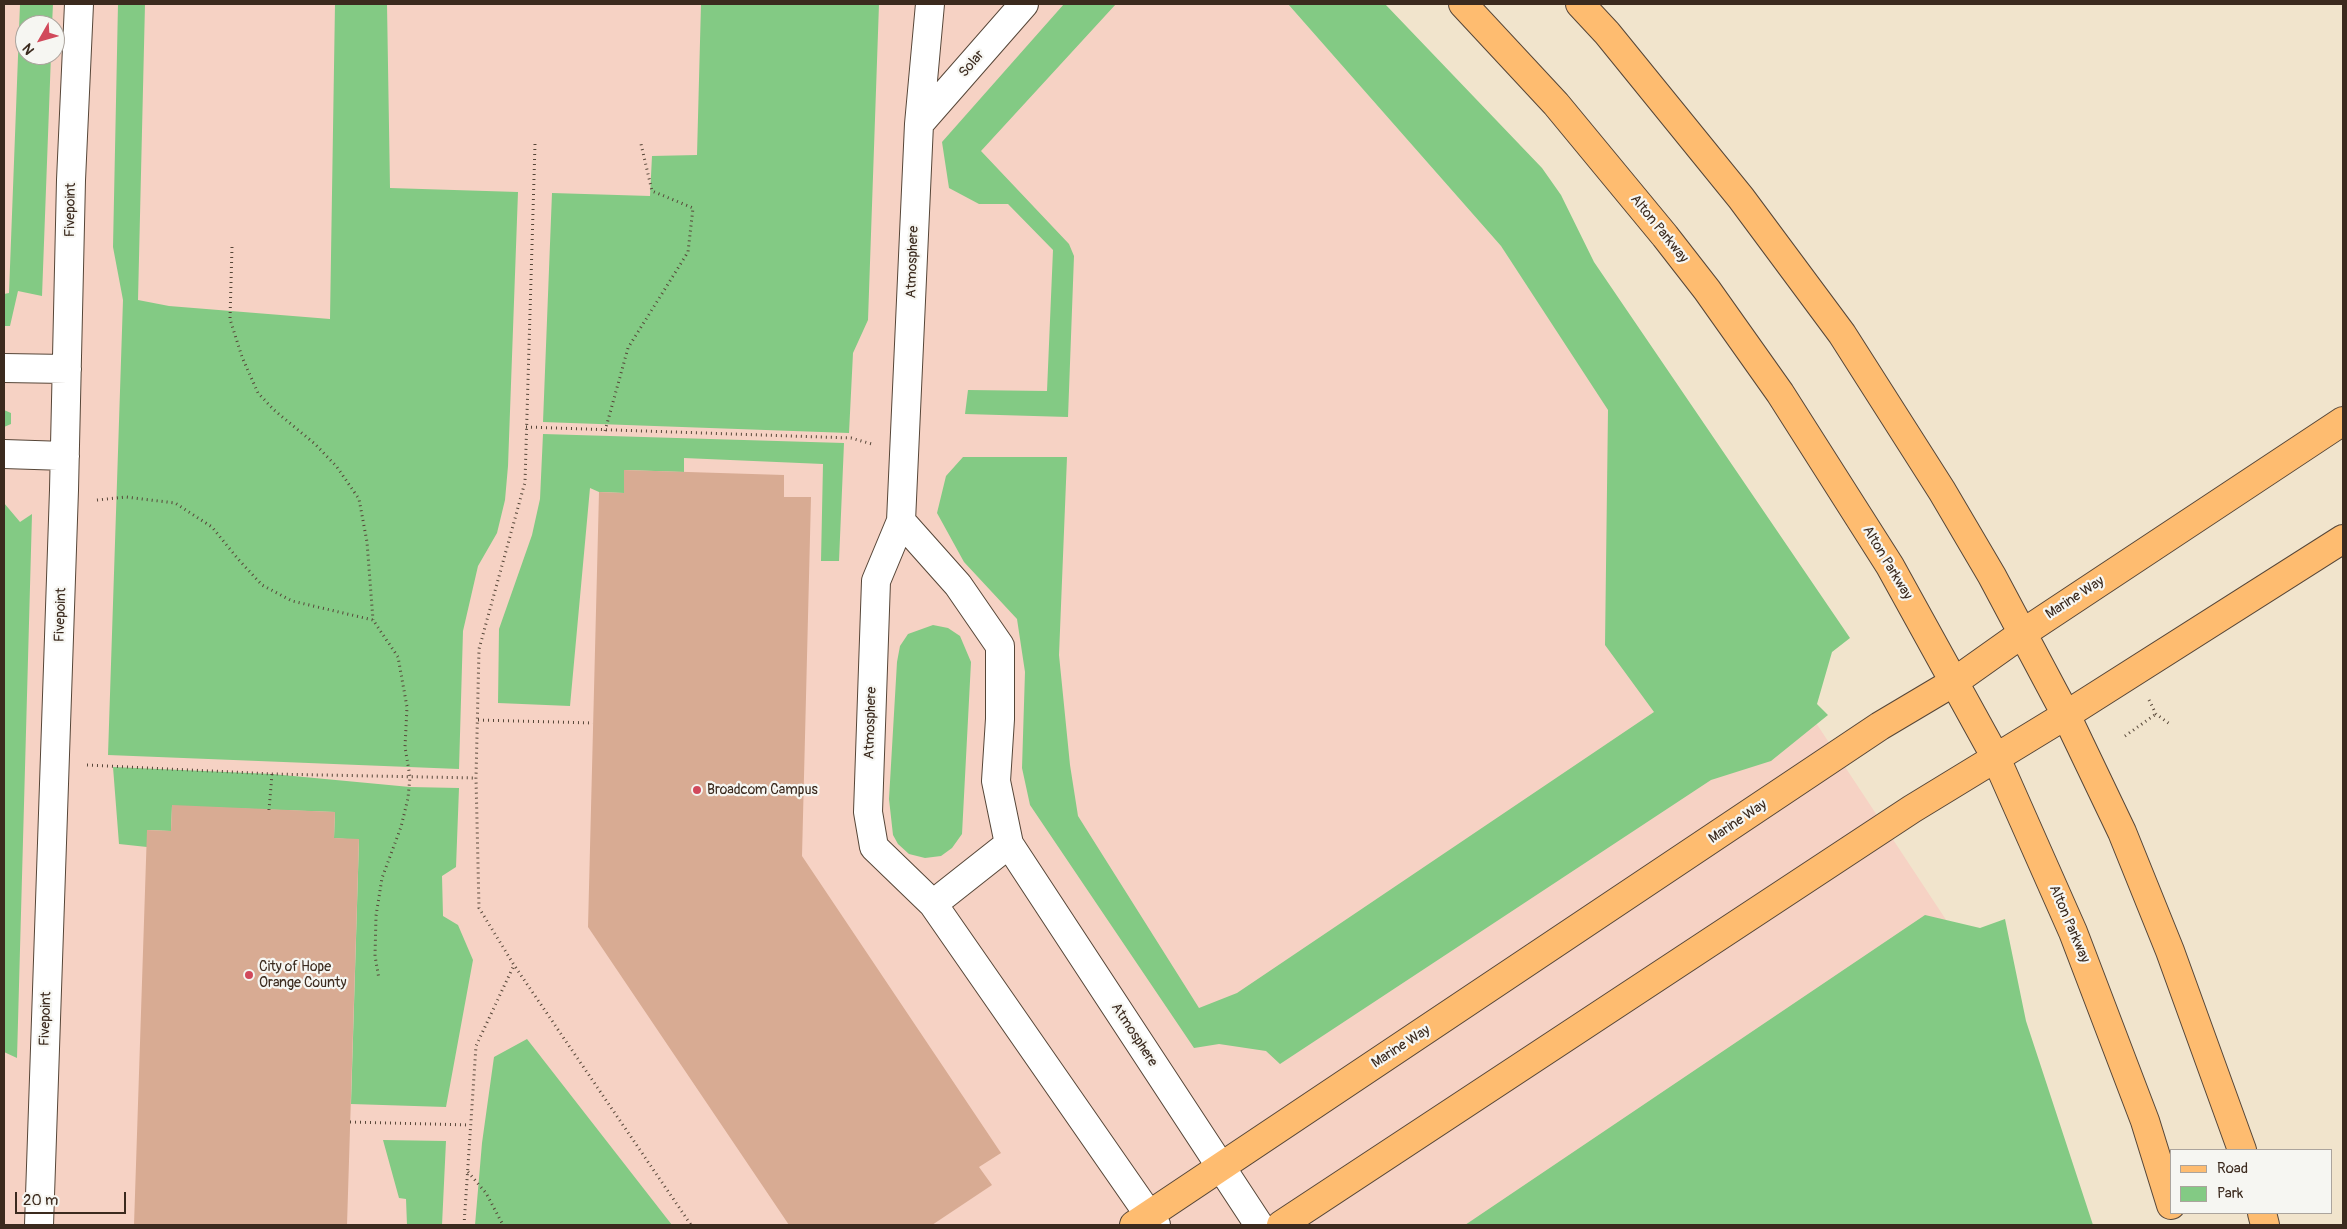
<!DOCTYPE html>
<style>
body{margin:0}
#map{position:relative;width:2347px;height:1229px;overflow:hidden;background:#f1e4cc;font-family:Pangolin,sans-serif}
canvas{display:block}
.frame{position:absolute;inset:0;border:5px solid #3b2a1e;pointer-events:none}
.legend{position:absolute;left:2170px;top:1149px;width:162px;height:65px;box-sizing:border-box;background:#f6f6f2;border:1px solid #aba49d;margin:0;padding:6px 9px;list-style:none;font-size:15px;color:#3b2a1e}
.legend li{display:flex;align-items:center;gap:10px;height:25px}
.legend b{width:25px;border:1px solid #aba49d}
.north{position:absolute;left:15px;top:15px;width:50px;height:50px;box-sizing:border-box;background:#f6f6f2;border:1px solid #aba49d;border-radius:50%;rotate:232deg;font-size:14px;font-weight:700;line-height:20px;text-align:center;color:#3b2a1e}
.north::after{content:'';display:block;margin:auto;width:18px;height:22px;background:#d1495b;clip-path:polygon(50% 0,100% 100%,50% 72%,0 100%)}
.scale{position:absolute;left:15px;top:1192px;width:111px;height:22px;box-sizing:border-box;border:2px solid #3b2a1e;border-top:0;padding-left:6px;font-size:15px;line-height:18px;white-space:nowrap;color:#3b2a1e;-webkit-text-stroke:4px #f6f6f2;paint-order:stroke}
</style>
<div id="map">
<canvas width="2347" height="1229"></canvas>
<div class="frame"></div>
<ul class="legend">
<li><b style="height:6px;background:#febc70"></b>Road</li>
<li><b style="height:14px;background:#83ca84"></b>Park</li>
</ul>
<div class="north">N</div>
<div class="scale">20 m</div>
</div>
<script>
const context = document.querySelector('canvas').getContext('2d');
context.lineJoin = 'round';
function fill(path, color) { context.fillStyle = color; context.fill(path, 'evenodd'); }
const toPath = rows => new Path2D(rows.map(r => 'M' + r).join(''));
function strokePath(path, color, width, dash) { context.strokeStyle = color; context.lineWidth = width; context.lineCap = dash ? 'butt' : 'round'; context.setLineDash(dash || []); context.stroke(path); }
function write(font, color, halo, rows, align = 'center') {
  context.font = font + ' Pangolin,sans-serif'; context.lineWidth = 4.5; context.setLineDash([]); context.textBaseline = 'middle'; context.strokeStyle = halo; context.fillStyle = color; for (const [text, x, y, turn = 0] of rows) {
    context.save(); context.translate(x, y); context.rotate((+turn || 0) * Math.PI / 180); context.textAlign = isNaN(turn) ? turn : align; if (halo) context.strokeText(text, 0, 0); context.fillText(text, 0, 0); context.restore();
  }
}
fill(toPath([
 [4,4,1288,4,1501,246,1964,947,2052,1225,4,1225],
 [25,25,55,25,55,55,25,55]
]), '#f6d2c4');
fill(toPath([
 [20,4,53,4,52,25,25,25,25,55,51,55,42,296,18,291,10,326,4,326,4,294,9,293],
 [118,4,145,4,138,300,169,306,330,319,335,4,387,4,390,188,518,192,508,466,505,500,497,533,478,566,463,631,459,769,108,755,123,300,113,247],
 [701,4,879,4,868,320,853,353,849,433,543,422,552,193,650,196,652,156,697,155],
 [1064,4,1116,4,981,151,1069,244,1074,256,1068,417,965,414,968,390,1047,391,1053,250,1008,204,979,204,949,188,942,142],
 [1288,4,1385,4,1542,168,1561,195,1594,262,1850,638,1832,652,1817,704,1828,715,1771,761,1711,780,1280,1064,1266,1051,1219,1044,1194,1048,1030,805,1022,768,1025,672,1017,619,964,562,937,513,946,476,963,457,1067,457,1059,655,1070,765,1078,816,1199,1008,1237,993,1654,712,1605,645,1608,410,1501,246],
 [4,410,11,413,11,424,4,427],
 [543,434,844,443,839,561,821,561,823,464,684,458,684,472,625,470,624,493,599,492,590,488,570,706,498,703,499,629,532,535,540,499],
 [4,503,20,522,32,514,17,1058,4,1052],
 [933,625,948,628,960,636,971,662,962,834,952,848,941,856,925,858,909,854,898,844,893,835,889,799,897,662,900,646,908,634],
 [113,767,272,774,410,787,459,788,456,867,442,876,443,916,458,925,473,960,446,1107,351,1104,359,840,334,838,335,812,172,806,171,831,147,830,147,847,119,844],
 [1925,915,1980,928,2005,919,2026,1021,2093,1225,1465,1225],
 [527,1039,672,1225,475,1225,482,1143,494,1057],
 [383,1140,446,1141,442,1225,407,1225,406,1199,399,1198]
]), '#83ca84');
fill(toPath([
 [624,470,784,475,784,497,811,497,802,856,1001,1153,979,1167,992,1185,932,1225,789,1225,588,927,599,492,624,493],
 [172,805,335,812,334,838,359,839,347,1225,134,1225,147,830,171,831]
]), '#d8ab93');
const minor = toPath([
 [930,4,919,124,901,521,876,581,868,812,874,847,933,904,1156,1225],
 [919,124,1024,4],
 [4,368,67,369],
 [4,454,65,456],
 [901,521,958,585,1000,646,1000,719,996,781,1009,844,1259,1225],
 [933,904,1009,844],
 [39,1225,64,490,71,180,79,4]
]);
const major = toPath([
 [1463,4,1556,104,1665,236,1707,290,1780,393,1890,566,1996,758,2073,932,2145,1121,2171,1205],
 [1580,4,1607,33,1741,198,1842,334,1942,491,1992,576,2066,715,2122,832,2170,951,2242,1150],
 [2262,1213,2265,1225],
 [1134,1225,1880,726,1954,682,2023,633,2343,421],
 [1281,1225,1912,809,2066,715,2343,539]
]);
strokePath(minor, '#564638', 30);
strokePath(major, '#564638', 30);
strokePath(toPath([
 [535,144,525,482,479,649,476,778,479,908,514,965,691,1225],
 [232,247,230,319,242,357,258,393,274,410,315,444,337,467,359,499,367,542,373,620],
 [526,427,851,438,872,444],
 [605,431,628,348,688,252,693,208,652,191,641,144],
 [97,500,126,497,175,503,212,527,238,559,262,585,292,601,373,620,398,657,407,707,405,747,410,777,408,798,401,827,382,878,376,916,375,956,379,979],
 [2149,700,2156,714,2171,725],
 [478,720,593,723],
 [2125,736,2156,714],
 [87,765,272,774,476,778],
 [269,810,272,774],
 [350,1122,470,1125],
 [468,1172,486,1193,503,1225],
 [464,1225,476,1046,514,965]
]), '#564638', 3, [1, 4]);
strokePath(minor, '#fff', 28);
strokePath(major, '#febc70', 28);
for (const [x, y, r, color] of [
 [697,790,5,"#d1495b"],
 [249,975,5,"#d1495b"]
]) { const dot = new Path2D(); dot.arc(x, y, r, 0, 2 * Math.PI); context.fillStyle = color; context.fill(dot); strokePath(dot, '#f6f6f2', 2); }
write('14px', '#3b2a1e', '#f6f6f2', [
 ["Solar",972,64,-49],
 ["Fivepoint",71,210,-89],
 ["Alton Parkway",1659,229,51],
 ["Atmosphere",913,262,-88],
 ["Alton Parkway",1887,563,59],
 ["Marine Way",2075,598,-33],
 ["Fivepoint",61,615,-88],
 ["Atmosphere",871,723,-88],
 ["Marine Way",1738,822,-34],
 ["Alton Parkway",2069,924,67],
 ["Fivepoint",46,1019,-88],
 ["Atmosphere",1134,1035,57],
 ["Marine Way",1401,1047,-33]
]);
write('14px', '#3b2a1e', '#f6f6f2', [
 ["Broadcom Campus",707,790],
 ["City of Hope",259,967],
 ["Orange County",259,983]
], 'left');
</script>
